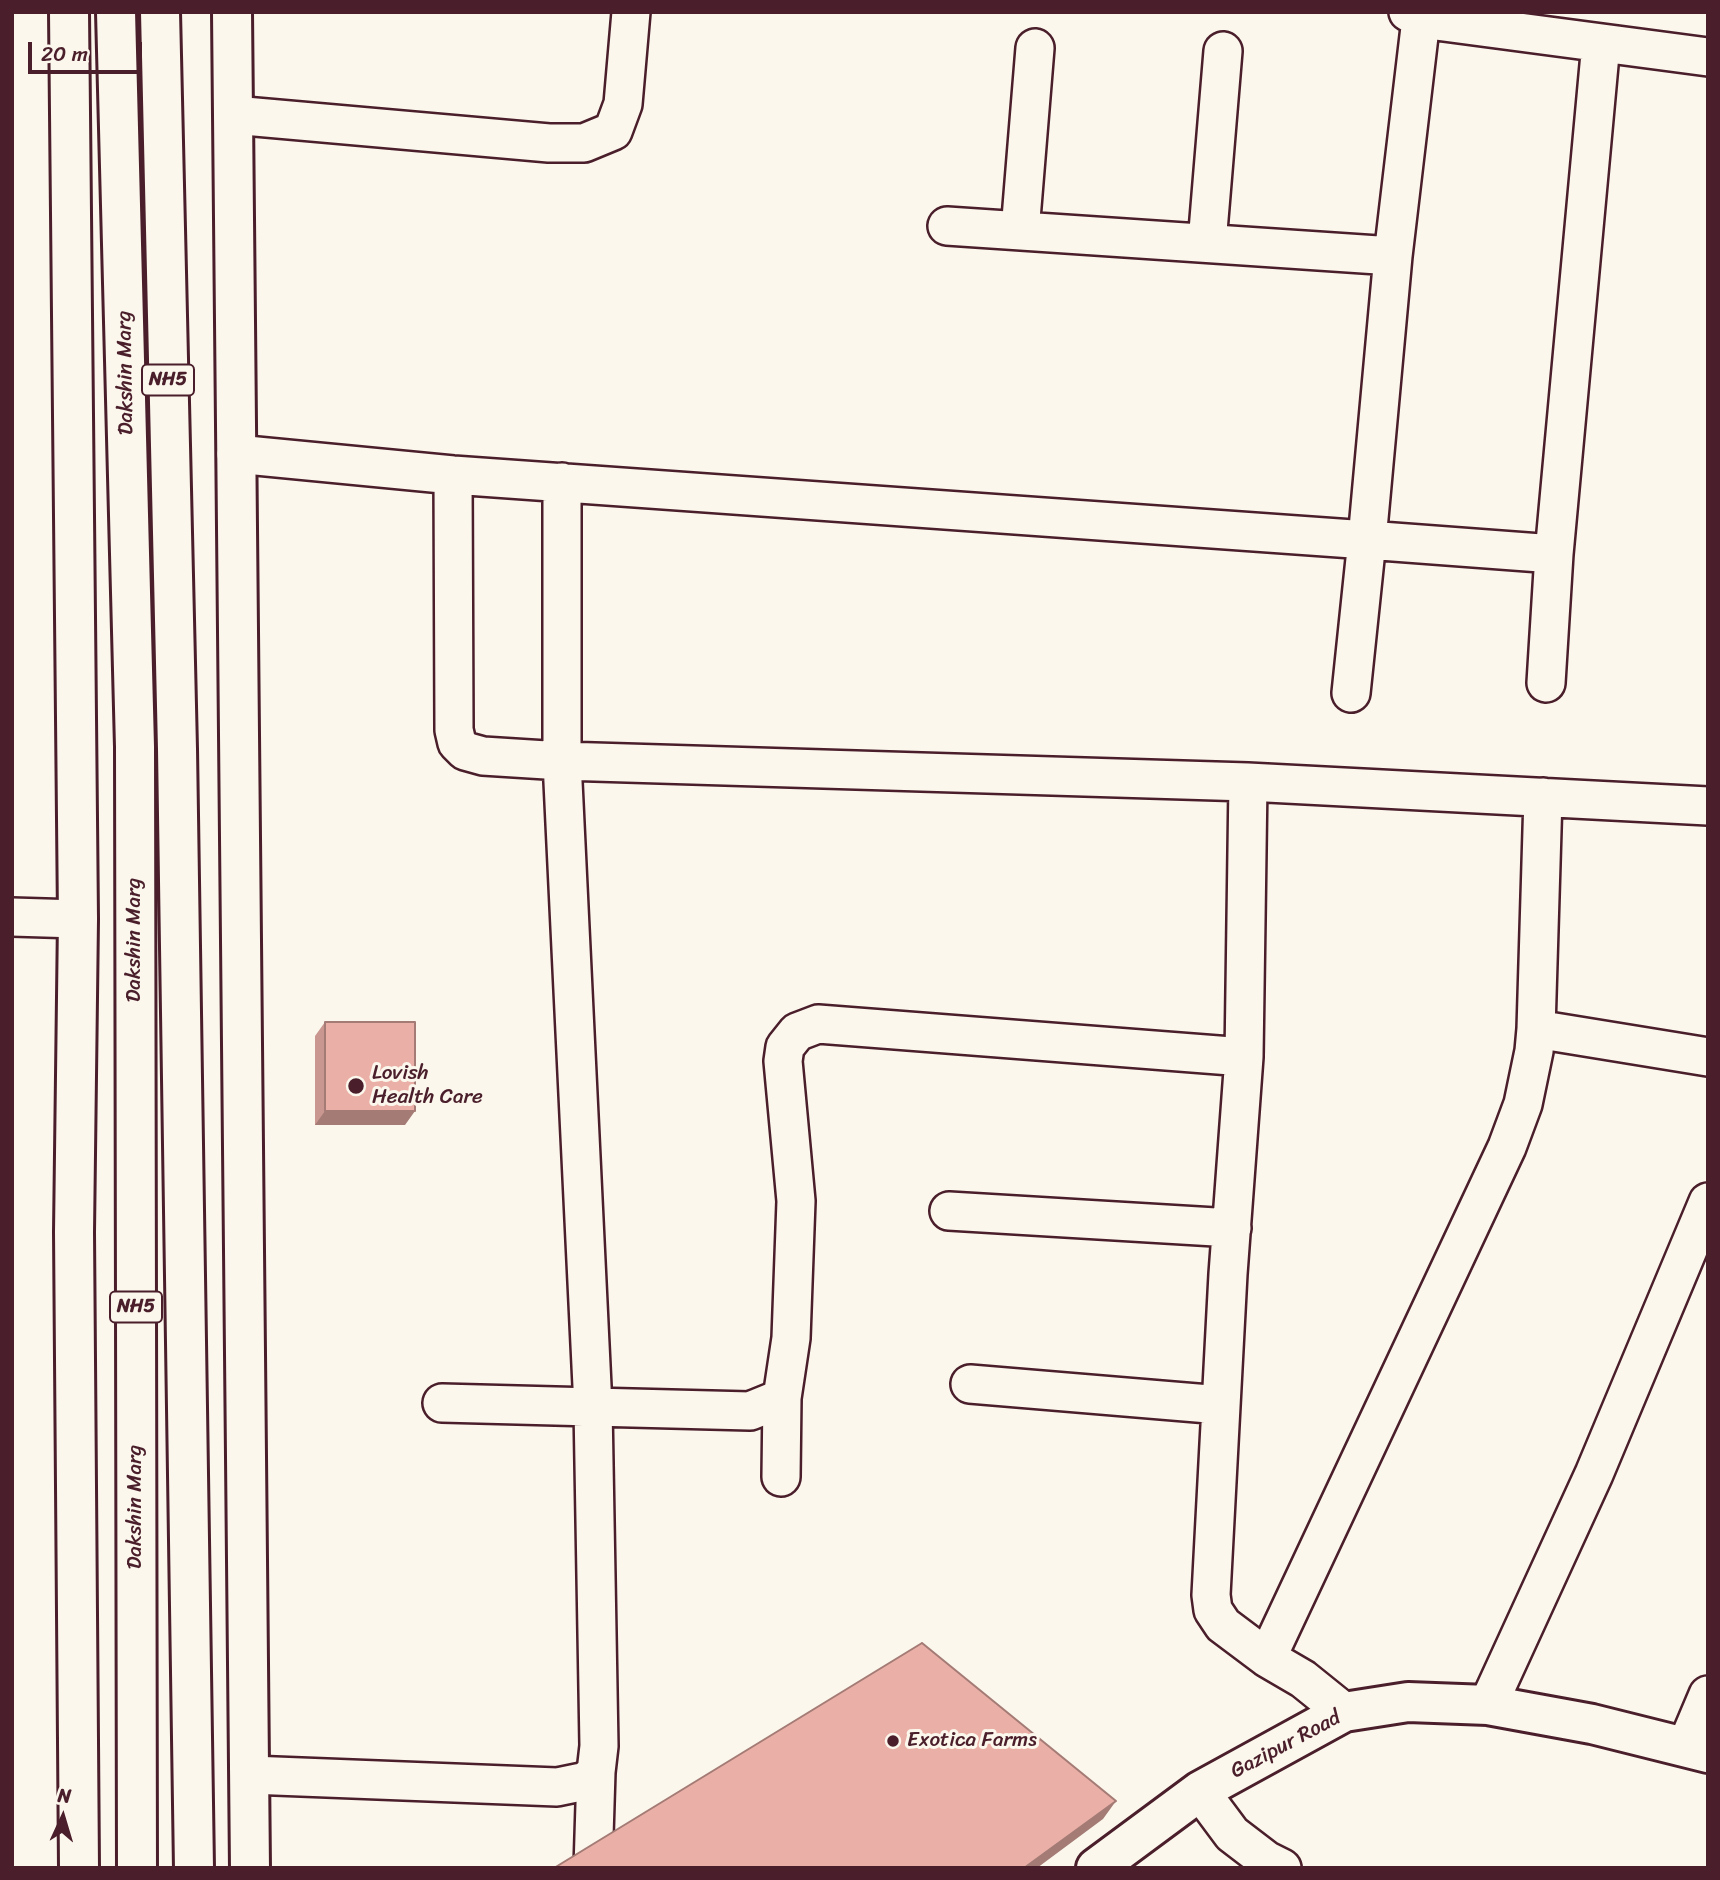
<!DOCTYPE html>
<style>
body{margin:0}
#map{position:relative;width:1720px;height:1880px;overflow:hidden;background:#fbf7ec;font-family:Sriracha,sans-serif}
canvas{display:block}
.frame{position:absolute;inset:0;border:14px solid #4a1f2b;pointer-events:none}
.north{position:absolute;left:28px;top:1782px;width:70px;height:70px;-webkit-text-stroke:5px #fbf7ec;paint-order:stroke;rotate:4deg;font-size:19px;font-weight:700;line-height:28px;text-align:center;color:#4a1f2b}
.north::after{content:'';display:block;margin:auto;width:24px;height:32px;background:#4a1f2b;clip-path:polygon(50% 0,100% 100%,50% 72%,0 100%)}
.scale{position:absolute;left:28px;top:42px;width:114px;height:32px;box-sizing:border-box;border:4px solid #4a1f2b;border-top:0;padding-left:9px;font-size:21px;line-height:24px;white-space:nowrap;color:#4a1f2b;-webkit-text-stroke:5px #fbf7ec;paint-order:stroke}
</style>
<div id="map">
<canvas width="1720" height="1880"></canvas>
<div class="frame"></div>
<div class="north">N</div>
<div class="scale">20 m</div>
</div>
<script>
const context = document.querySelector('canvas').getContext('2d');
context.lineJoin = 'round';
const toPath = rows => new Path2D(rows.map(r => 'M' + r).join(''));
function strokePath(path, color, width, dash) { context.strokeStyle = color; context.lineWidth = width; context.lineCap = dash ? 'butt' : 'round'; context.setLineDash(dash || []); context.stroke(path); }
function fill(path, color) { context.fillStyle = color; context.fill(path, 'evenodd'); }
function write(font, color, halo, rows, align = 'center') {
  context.font = font + ' Sriracha,sans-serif'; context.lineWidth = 6; context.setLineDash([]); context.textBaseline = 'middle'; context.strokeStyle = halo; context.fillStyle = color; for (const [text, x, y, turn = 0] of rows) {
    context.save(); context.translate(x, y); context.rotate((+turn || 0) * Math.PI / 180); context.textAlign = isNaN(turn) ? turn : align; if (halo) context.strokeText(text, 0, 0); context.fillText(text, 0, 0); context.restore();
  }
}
const minor = toPath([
 [1408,12,1421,19,1708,57],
 [1421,19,1393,256,1367,540,1554,554,1601,43],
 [233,115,549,143,584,143,613,131,623,104,631,12],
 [947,226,1393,256],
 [1020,231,1035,48],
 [1207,243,1223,51],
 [236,454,453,475,1367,540,1351,693],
 [453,475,454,730,457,743,465,751,483,756,562,761,562,482],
 [1546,683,1554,554],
 [12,917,78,919],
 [1536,1029,1708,1057],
 [1244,1057,1248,782],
 [949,1211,1232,1228],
 [970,1384,1221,1405],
 [442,1403,593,1407,562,761,1248,782,1708,806],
 [781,1477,782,1398],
 [1267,1658,1507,1147,1523,1104,1534,1051,1536,1029,1543,797],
 [1488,1705,1594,1474,1708,1202],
 [1686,1747,1708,1695],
 [250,1775,557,1787,586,1781,596,1772,599,1746,593,1407,750,1411,782,1398,791,1338,796,1201,783,1061,785,1047,797,1032,818,1024,1244,1057,1228,1274,1211,1595,1213,1610,1223,1625,1267,1658,1303,1679,1344,1712],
 [1200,1791,1232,1834,1266,1860,1282,1868],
 [593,1868,596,1772]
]);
const tertiary = toPath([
 [69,12,78,919,74,1232,79,1868],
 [232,12,250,1868],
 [1096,1868,1200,1791,1344,1712,1408,1702,1488,1705,1592,1724,1708,1753]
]);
const trunk = toPath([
 [116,12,135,747,137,1868],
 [160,12,177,749,194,1868]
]);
strokePath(minor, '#4a1f2b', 42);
strokePath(tertiary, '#4a1f2b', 44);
strokePath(trunk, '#4a1f2b', 44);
strokePath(minor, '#fbf7ec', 37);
strokePath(tertiary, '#fbf7ec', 38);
strokePath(trunk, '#fbf7ec', 38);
fill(toPath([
 [325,1022,405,1125,315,1125,315,1036]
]), '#c99790');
fill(toPath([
 [325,1111,415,1111,405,1125,315,1125],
 [1116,1801,1103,1819,1037,1868,1024,1868]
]), '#a47b75');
const building = toPath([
 [325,1022,415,1022,415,1111,325,1111,325,1022],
 [922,1643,1116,1801,1024,1868,554,1868,922,1643]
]);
fill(building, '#eab0a7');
strokePath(building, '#a47b75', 2);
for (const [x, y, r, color] of [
 [356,1086,9,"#4a1f2b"],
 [893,1741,7,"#4a1f2b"]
]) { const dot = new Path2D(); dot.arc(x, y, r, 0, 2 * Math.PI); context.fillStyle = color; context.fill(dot); strokePath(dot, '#fbf7ec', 2.5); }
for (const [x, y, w] of [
 [168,380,52],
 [136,1307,52]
]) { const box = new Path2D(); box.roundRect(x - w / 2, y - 15.5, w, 31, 5); context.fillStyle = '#fbf7ec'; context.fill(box); strokePath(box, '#4a1f2b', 2); }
write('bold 19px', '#4a1f2b', null, [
 ["NH5",168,380],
 ["NH5",136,1307]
]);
write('21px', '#4a1f2b', '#fbf7ec', [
 ["Dakshin Marg",126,373,-91],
 ["Dakshin Marg",135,940,-90],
 ["Dakshin Marg",136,1507,-90],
 ["Gazipur Road",1286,1745,-28]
]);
write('21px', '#4a1f2b', '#fbf7ec', [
 ["Lovish",372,1074],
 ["Health Care",372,1098],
 ["Exotica Farms",907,1741]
], 'left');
</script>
